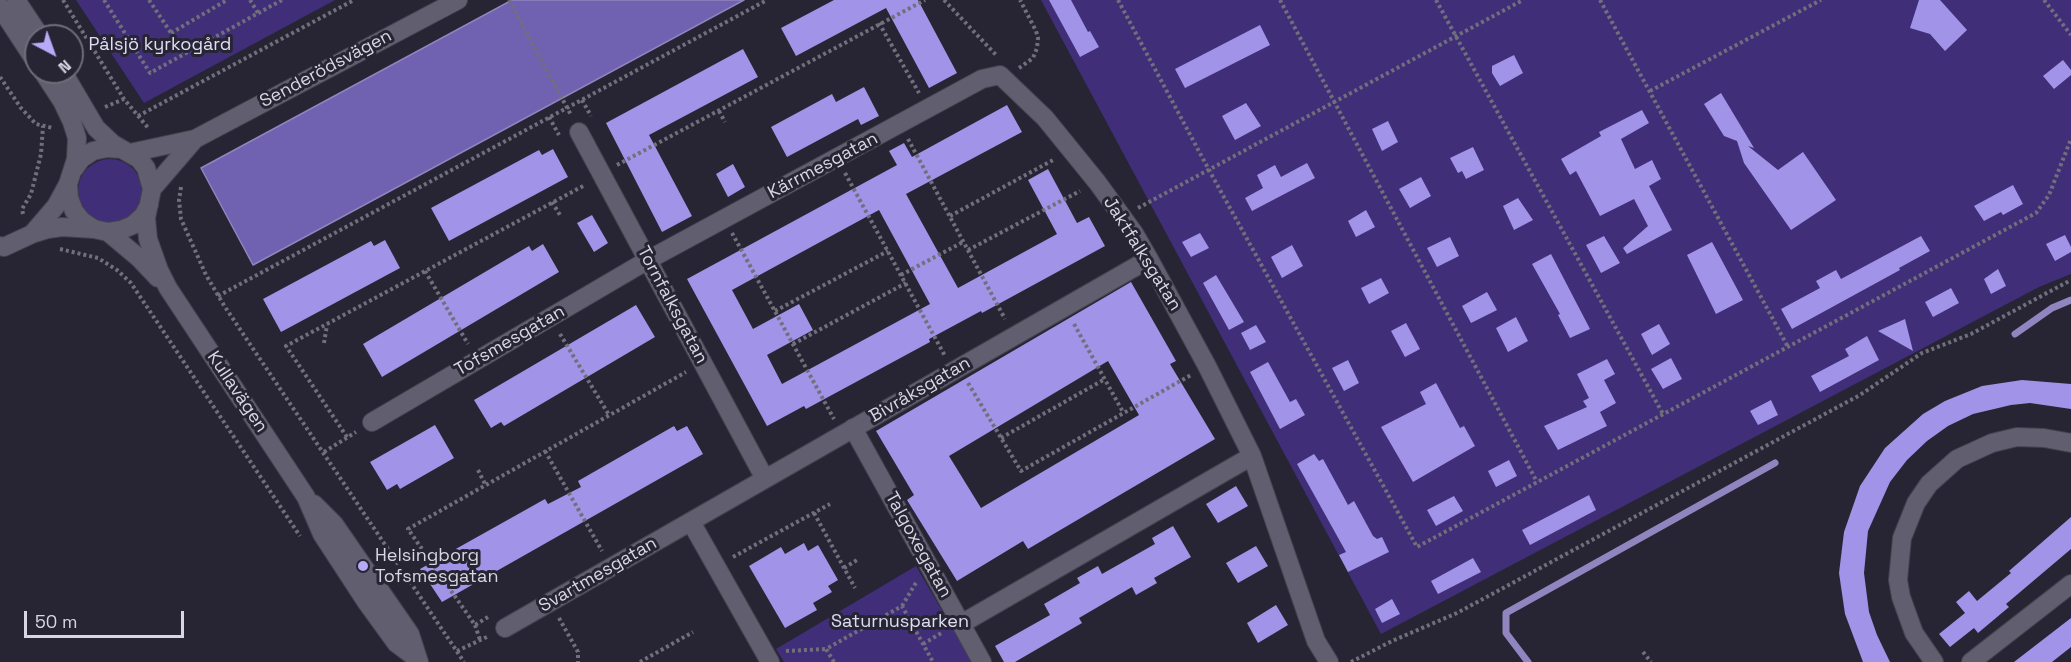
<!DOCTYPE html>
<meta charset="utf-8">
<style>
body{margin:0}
#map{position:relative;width:2071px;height:662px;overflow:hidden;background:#272534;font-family:"Space Grotesk",sans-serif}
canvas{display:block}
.north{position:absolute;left:24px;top:24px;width:60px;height:60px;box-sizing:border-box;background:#272534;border:2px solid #6e6c79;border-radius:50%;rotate:139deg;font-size:16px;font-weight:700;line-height:24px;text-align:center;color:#d8d7e1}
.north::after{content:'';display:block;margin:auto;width:21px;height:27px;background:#b7abf8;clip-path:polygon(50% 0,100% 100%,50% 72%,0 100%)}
.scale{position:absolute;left:24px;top:611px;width:160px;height:27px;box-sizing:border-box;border:3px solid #d8d7e1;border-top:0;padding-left:8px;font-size:18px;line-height:21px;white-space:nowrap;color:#d8d7e1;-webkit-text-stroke:4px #272534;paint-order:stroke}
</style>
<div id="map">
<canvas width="2071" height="662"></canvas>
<div class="north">N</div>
<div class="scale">50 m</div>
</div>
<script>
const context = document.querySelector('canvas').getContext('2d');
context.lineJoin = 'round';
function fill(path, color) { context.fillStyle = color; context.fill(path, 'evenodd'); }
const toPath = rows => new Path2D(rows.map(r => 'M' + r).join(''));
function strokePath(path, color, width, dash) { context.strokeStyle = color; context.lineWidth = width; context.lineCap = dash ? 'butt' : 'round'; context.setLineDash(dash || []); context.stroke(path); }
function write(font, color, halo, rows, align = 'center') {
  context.font = font + ' "Space Grotesk",sans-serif'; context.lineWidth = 6; context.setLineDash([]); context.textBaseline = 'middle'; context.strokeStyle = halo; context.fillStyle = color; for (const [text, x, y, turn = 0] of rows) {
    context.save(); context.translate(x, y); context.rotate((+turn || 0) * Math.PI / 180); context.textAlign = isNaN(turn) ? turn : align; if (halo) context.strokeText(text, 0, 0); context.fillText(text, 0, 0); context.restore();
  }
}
fill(toPath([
 [76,0,335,0,144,103],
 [1041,0,2071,0,2071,274,2039,287,1381,634],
 '78 191a32 32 0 1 1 64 0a32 32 0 1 1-64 0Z',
 [916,566,972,662,784,662,776,649]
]), '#402e78');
const water = toPath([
 [512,0,744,0,253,265,201,168,512,0]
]);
fill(water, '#7162b1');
strokePath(water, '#9085bf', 1.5);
strokePath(toPath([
 [2015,334,2052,308,2071,300],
 [1528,662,1506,633,1506,613,1775,463]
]), '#9085bf', 7);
fill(toPath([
 [834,0,918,0,957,73,929,88,886,8,796,56,781,28],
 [1049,0,1071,0,1088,32,1090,31,1099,47,1080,57],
 [1919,0,1940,0,1967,30,1945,51,1930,34,1910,28],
 [1260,25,1270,45,1185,88,1175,69],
 [743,49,758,77,649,135,692,216,662,232,606,123],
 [1514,55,1523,73,1500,86,1492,73,1492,66],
 [2063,60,2071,70,2071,75,2054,89,2043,76],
 [864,87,879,116,861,125,858,119,787,157,771,127,832,94,836,102],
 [1721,93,1754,148,1748,146,1778,170,1803,152,1836,200,1791,230,1744,163,1737,141,1724,136,1704,104],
 [1246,103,1261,126,1235,140,1222,116],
 [1007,105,1022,132,906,194,958,288,1057,234,1028,180,1048,169,1077,223,1089,217,1105,246,982,313,981,311,929,339,930,342,806,409,804,406,767,426,687,279,897,165,889,151,904,143,912,157],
 [879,210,930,304,782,384,767,355,813,330,799,304,753,329,732,290],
 [1642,110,1649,123,1621,139,1635,169,1652,160,1661,179,1649,186,1672,230,1627,254,1623,248,1648,226,1634,199,1600,216,1576,171,1570,175,1561,159,1601,136,1599,132],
 [1388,121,1398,142,1382,151,1372,129],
 [1473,147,1484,170,1466,179,1462,171,1458,173,1450,158],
 [553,149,568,177,449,241,431,208,539,150,542,155],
 [1307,163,1315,178,1252,211,1245,198,1263,188,1257,175,1275,165,1281,177],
 [733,164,745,187,728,197,716,174],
 [1421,177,1431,196,1410,208,1399,189],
 [2013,185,2023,204,2003,215,2001,212,1984,221,1974,206],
 [1518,198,1533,220,1514,230,1503,206],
 [1366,210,1375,227,1356,237,1348,221],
 [592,215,608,243,594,252,577,223],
 [1200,233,1209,248,1191,257,1182,242],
 [2065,235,2071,247,2071,252,2055,261,2046,244],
 [1604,236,1620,263,1601,273,1586,245],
 [1921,236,1930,251,1899,268,1900,270,1792,329,1781,309,1820,288,1816,281,1836,270,1841,279],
 [1450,237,1459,256,1437,267,1427,248],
 [385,240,400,268,281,332,263,299,371,241,374,246],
 [1712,242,1743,300,1716,314,1687,255],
 [543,244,559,272,382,377,363,344,529,246,532,251],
 [1292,245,1303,266,1282,278,1271,257],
 [1551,254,1590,329,1570,338,1558,315,1560,314,1532,264],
 [1998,269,2006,286,1991,294,1984,279],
 [1216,275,1244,322,1229,330,1203,283],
 [1381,278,1389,293,1369,304,1361,288],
 [1131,282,1176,361,1170,364,1215,439,1028,549,1023,541,957,581,907,500,914,495,876,431],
 [1108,361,1139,415,981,508,949,456],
 [1951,288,1959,303,1933,317,1925,302],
 [1487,292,1497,310,1471,323,1462,306],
 [636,305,655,337,504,426,501,422,491,428,474,400],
 [1516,317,1528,341,1508,352,1496,328],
 [1905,319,1913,351,1878,331],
 [1406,323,1420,349,1405,357,1391,331],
 [1659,324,1670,344,1652,355,1641,334],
 [1256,325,1266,342,1250,350,1241,333],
 [1867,336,1879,360,1820,392,1811,376,1849,356,1845,349],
 [1671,358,1682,379,1663,389,1651,369],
 [1607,359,1615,374,1604,380,1616,403,1600,412,1607,426,1558,450,1544,426,1587,407,1583,401,1589,398,1577,374],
 [1348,360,1359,383,1344,391,1332,368],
 [1268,362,1290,402,1296,399,1305,415,1280,429,1250,372],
 [2022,380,2071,384,2071,409,2030,403,2011,405,1973,414,1948,426,1927,441,1907,460,1890,482,1868,531,1864,573,1869,612,1877,635,1890,662,1863,662,1845,614,1839,573,1844,532,1860,486,1885,448,1923,414,1945,401,1982,386],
 [1436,383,1460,428,1464,426,1475,446,1413,482,1381,427,1426,404,1420,392],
 [1771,400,1778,415,1758,425,1750,411],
 [435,425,454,458,400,489,397,484,387,490,370,462],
 [674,426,677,431,687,426,703,454,442,602,420,569,545,499,548,504,581,487,578,481],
 [1314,454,1319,461,1323,459,1348,505,1354,501,1373,536,1377,539,1382,537,1389,552,1348,572,1339,555,1346,552,1297,464],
 [1509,460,1517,476,1496,487,1488,471],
 [1236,486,1248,506,1218,523,1206,504],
 [1589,495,1596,510,1530,545,1522,530],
 [1454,496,1463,511,1436,526,1427,510],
 [2071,517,2071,549,2006,604,2009,607,1978,633,1974,628,1950,647,1939,634,1965,613,1956,602,1969,591,1977,601,2011,573,2009,571],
 [1173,526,1191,557,1154,578,1157,583,1136,595,1132,587,1079,618,1082,623,1015,662,1004,662,995,646,1050,615,1044,604,1080,583,1077,578,1098,566,1102,574,1155,544,1152,538],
 [804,543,808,551,818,545,838,580,828,586,832,592,813,603,817,610,785,628,749,566,781,547,785,554],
 [1256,546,1268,566,1238,583,1226,563],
 [1473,558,1481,572,1438,594,1431,581],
 [1392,599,1400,614,1382,623,1375,609],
 [1276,605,1288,625,1258,643,1247,623],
 [2071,618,2071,647,2052,662,2014,662]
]), '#a193e7');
const minor = toPath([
 [579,132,765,479],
 [32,234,56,206,68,184],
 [0,246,4,247,32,234,48,229,62,227,94,229],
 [372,422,648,260,982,79,1000,75,1045,118,1097,182,1134,233,1149,259,1207,366,1252,456,1316,641,1329,662],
 [853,428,982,662],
 [691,522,770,662],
 [961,624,1252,456],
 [505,628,1149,259],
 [1934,662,1914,633,1901,597,1898,580,1902,538,1916,503,1929,484,1957,459,1992,443,2017,437,2044,438,2071,443],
 [1971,662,2071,584]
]);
const tertiary = toPath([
 [16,0,40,36],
 [0,7,36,62],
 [43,72,62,101,72,122,77,138,76,159,68,184,69,198,74,211,82,221,94,229,108,232,121,230,133,225,143,216,149,205],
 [63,72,96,128,113,144,139,159,146,168,152,189,146,218,148,239,159,270,168,288,306,497,322,534,367,603,396,643,416,658],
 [130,153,195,139,458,0],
 [74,169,81,159,93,151,107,148,121,149],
 [152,189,195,139],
 [108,232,139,258,158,278],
 [314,504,334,524,410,634,419,662]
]);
strokePath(minor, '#44424e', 20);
strokePath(tertiary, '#44424e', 20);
strokePath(toPath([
 [63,0,124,99,149,129],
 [104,0,150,73,282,0],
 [149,0,185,54],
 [250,0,258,13],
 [509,0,571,115],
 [944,0,997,56],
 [1118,0,1209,170,1417,547,2036,213,2049,195,2071,139],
 [1280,0,1537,482],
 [1436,0,1663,414],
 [1600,0,1788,347],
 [2044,0,2071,35],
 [879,23,919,93],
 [171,33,227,0],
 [1019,68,1033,58,1037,48,1038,38,1036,31,1020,0],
 [0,77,21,108,36,124,53,128],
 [1650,91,1821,0],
 [582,100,591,116],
 [105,107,124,99],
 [719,111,725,122],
 [138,116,354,0],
 [549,117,559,135],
 [908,139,1005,319],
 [617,165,925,0],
 [845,173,945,356],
 [181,187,179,200,181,219,206,275,225,307,464,662],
 [552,202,560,215],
 [1138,208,1523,0],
 [23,214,22,209,31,194,41,154,43,126],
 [950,216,1055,159],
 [732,233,834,419],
 [60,249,98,258,117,270,131,283,300,536],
 [968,250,1080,191],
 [425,271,468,344],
 [901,275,963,242],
 [218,296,767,0],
 [775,311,888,251],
 [1074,324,1123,412],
 [560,334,609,415],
 [324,343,327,325],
 [793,344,906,283],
 [968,383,1021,471,1191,375],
 [347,437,286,346,585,185],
 [1001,438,1105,379],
 [545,451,602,551],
 [324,452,356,432],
 [478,470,485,484],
 [814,513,855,588],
 [733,557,830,504],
 [844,568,857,560],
 [902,606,917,581],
 [488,617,475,625,408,529,686,372],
 [559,618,578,652,578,662],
 [475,625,480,640],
 [923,644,943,632],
 [457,651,489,636],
 [786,651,826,649],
 [1643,652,1651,662],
 [640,662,693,632],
 [834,662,826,649,902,606,933,662],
 [1351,662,1392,641,1457,613,1860,395,1922,353,1971,334,2071,280]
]), '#716f7c', 4, [3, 3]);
strokePath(minor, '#605e6f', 18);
strokePath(tertiary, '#605e6f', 18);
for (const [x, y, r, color] of [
 [363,566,6,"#b7abf8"]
]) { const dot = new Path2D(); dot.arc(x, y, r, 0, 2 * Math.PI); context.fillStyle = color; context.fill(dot); strokePath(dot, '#272534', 2); }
write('18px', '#e0def4', '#272534', [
 ["Pålsjö kyrkogård",160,45],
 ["Saturnusparken",900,622]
]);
write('18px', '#d8d7e1', '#272534', [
 ["Senderödsvägen",326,69,-28],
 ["Kärrmesgatan",823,166,-28],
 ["Jaktfalksgatan",1142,254,58],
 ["Tornfalksgatan",672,305,62],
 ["Tofsmesgatan",510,341,-30],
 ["Bivråksgatan",920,390,-30],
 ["Kullavägen",237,392,56],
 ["Talgoxegatan",918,545,61],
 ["Svartmesgatan",598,575,-30]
]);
write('18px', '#d8d7e1', '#272534', [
 ["Helsingborg",375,556],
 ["Tofsmesgatan",375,577]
], 'left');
</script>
